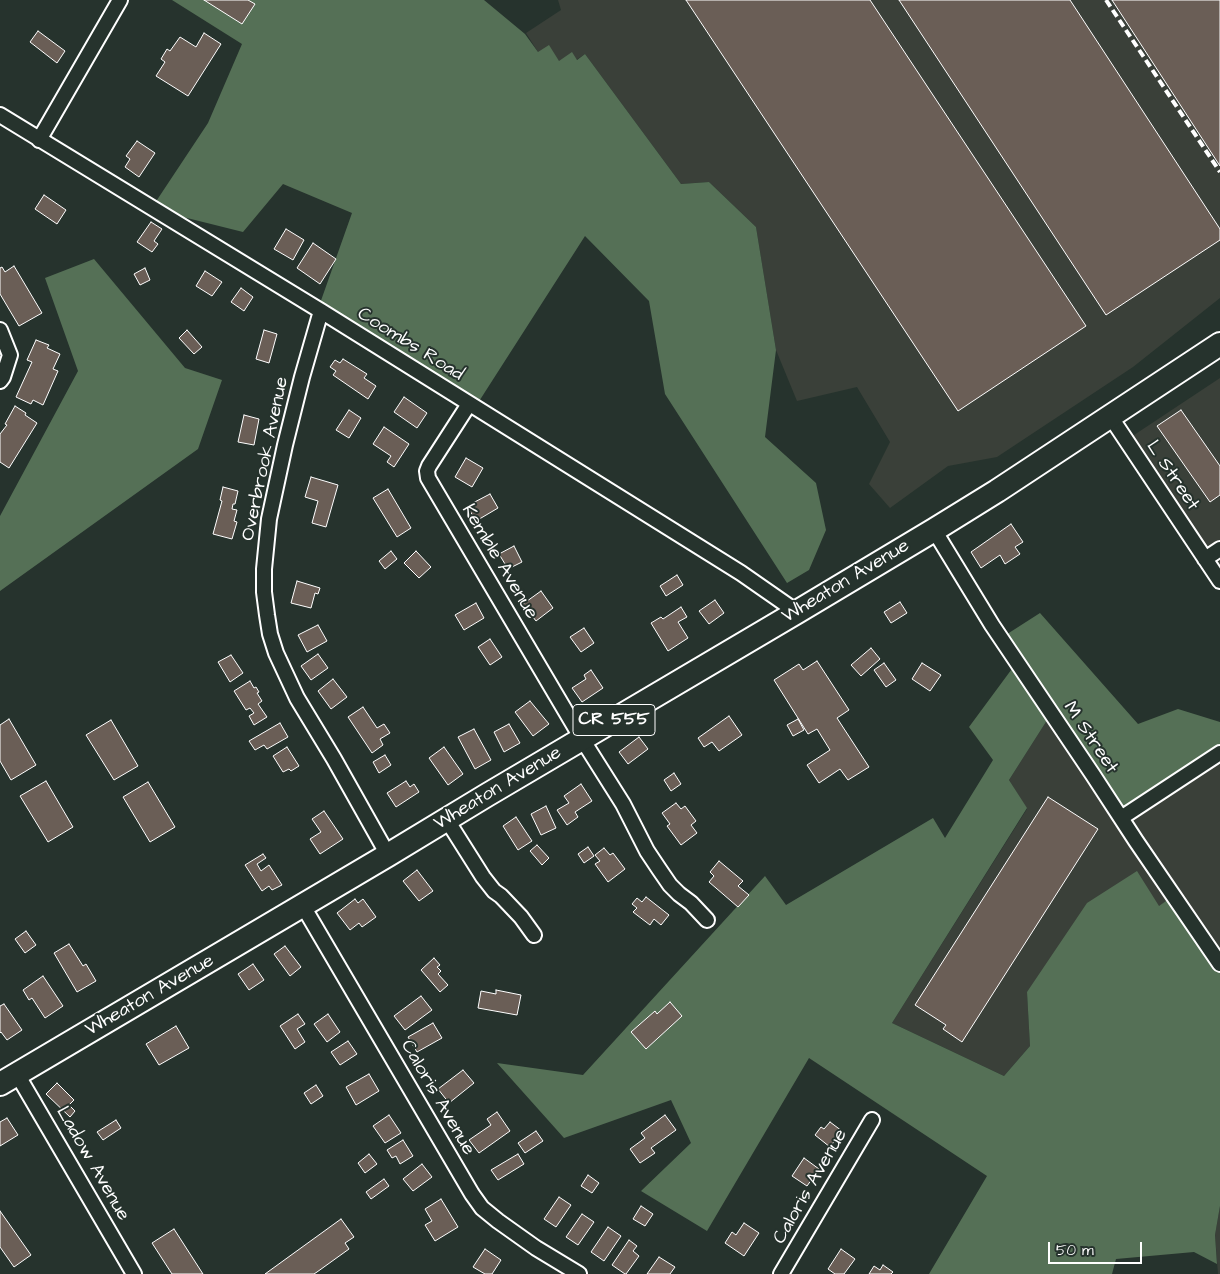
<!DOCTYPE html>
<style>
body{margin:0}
#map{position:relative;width:1220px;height:1274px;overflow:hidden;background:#26332d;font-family:"Architects Daughter",sans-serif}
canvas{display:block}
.scale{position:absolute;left:1048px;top:1242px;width:94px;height:22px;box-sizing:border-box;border:2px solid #fff;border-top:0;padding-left:6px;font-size:15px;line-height:18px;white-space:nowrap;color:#fff;-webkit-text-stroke:4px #26332d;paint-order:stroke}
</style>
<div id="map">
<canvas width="1220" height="1274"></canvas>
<div class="scale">50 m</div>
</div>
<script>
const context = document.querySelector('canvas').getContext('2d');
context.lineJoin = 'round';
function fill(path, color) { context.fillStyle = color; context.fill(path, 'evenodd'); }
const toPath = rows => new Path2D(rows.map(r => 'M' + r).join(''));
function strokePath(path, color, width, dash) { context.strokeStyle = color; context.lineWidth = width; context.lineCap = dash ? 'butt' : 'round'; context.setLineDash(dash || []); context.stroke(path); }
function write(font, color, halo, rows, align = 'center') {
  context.font = font + ' "Architects Daughter",sans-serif'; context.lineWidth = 4; context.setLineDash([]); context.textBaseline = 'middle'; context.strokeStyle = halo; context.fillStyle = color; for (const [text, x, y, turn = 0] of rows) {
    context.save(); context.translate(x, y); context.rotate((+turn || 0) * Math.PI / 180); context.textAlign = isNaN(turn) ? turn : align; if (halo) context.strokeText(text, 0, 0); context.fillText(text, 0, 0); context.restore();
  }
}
fill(toPath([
 [558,0,1220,0,1220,298,1133,367,997,457,948,466,890,508,869,484,890,442,857,387,797,401,776,350,756,227,709,182,681,184,585,54,576,60,559,61,538,52,526,33,561,10],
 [1220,378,1220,580,1128,439],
 [1051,714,1220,748,1220,964,1173,897,1027,992,1030,1046,1004,1076,892,1023,1027,809,1009,780],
 [1220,1206,1220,1274,1218,1274,1215,1235]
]), '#3a4039');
fill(toPath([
 [172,0,484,0,525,34,538,52,549,45,559,61,572,52,577,60,585,54,681,184,709,182,756,227,776,350,765,437,816,483,826,530,809,570,787,583,665,394,649,301,585,236,476,406,318,309,352,213,283,184,243,232,151,209,208,123,242,44],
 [94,259,185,368,222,380,198,449,0,591,0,516,78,371,45,278],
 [1040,613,1138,724,1178,709,1220,722,1220,748,1117,813,1051,714,1009,780,1027,808,892,1023,1004,1076,1030,1046,1027,992,1087,903,1137,871,1159,906,1173,896,1220,964,1220,1206,1215,1235,1217,1264,1194,1252,1116,1259,1112,1274,929,1274,987,1176,809,1058,707,1231,641,1191,691,1143,671,1100,564,1138,497,1063,583,1075,765,876,786,905,933,818,945,838,993,760,969,727,1017,662,1001,638]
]), '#557056');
const building = toPath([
 [204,0,248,0,255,4,242,24,204,0],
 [686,0,870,0,1086,326,958,411,686,0],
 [899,0,1070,0,1220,229,1220,240,1106,315,899,0],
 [1112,0,1220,0,1220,166,1112,0],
 [38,31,65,51,57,63,30,42,38,31],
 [204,33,221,44,188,96,156,76,165,62,161,59,167,49,170,51,180,37,196,47,204,33],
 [137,141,155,153,139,177,125,167,130,159,126,156,137,141],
 [44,195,66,210,57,224,35,209,44,195],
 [151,222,162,229,154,241,158,244,152,252,137,242,151,222],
 [286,229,304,240,293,260,274,249,286,229],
 [313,243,336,259,320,284,297,268,313,243],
 [14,266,42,313,19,326,0,294,0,268,2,267,5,272,14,266],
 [145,268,150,280,140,285,134,274,145,268],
 [205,271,222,282,212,296,196,286,205,271],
 [241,288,253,297,244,311,231,302,241,288],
 [187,330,202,347,194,354,179,338,187,330],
 [264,330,277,334,269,363,256,359,264,330],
 [36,340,49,345,47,348,60,354,53,369,58,371,43,405,33,400,31,404,16,397,32,362,27,360,36,340],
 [343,359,367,374,364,378,376,386,368,399,333,375,336,371,330,367,335,360,340,363,343,359],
 [404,397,427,413,417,428,394,412,404,397],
 [15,406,26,413,25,415,37,423,9,468,0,462,0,434,7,425,5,424,15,406],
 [349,410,361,418,349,438,336,430,349,410],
 [1181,410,1220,466,1220,495,1210,502,1157,426,1181,410],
 [244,415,259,419,254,445,238,442,244,415],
 [384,427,409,444,394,467,387,462,391,456,373,444,384,427],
 [466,458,483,468,472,487,455,477,466,458],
 [311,477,338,485,326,527,312,523,318,501,305,497,311,477],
 [223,487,238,491,235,504,233,504,232,509,237,510,234,521,237,522,232,539,213,534,222,501,220,500,223,487],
 [388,489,411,528,397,537,373,498,388,489],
 [490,494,498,508,476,521,467,506,490,494],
 [1011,524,1023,542,1015,547,1020,554,1005,564,1000,555,981,568,971,552,1011,524],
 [514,546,522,562,508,569,499,554,514,546],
 [391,551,397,559,385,569,379,561,391,551],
 [416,551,431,567,419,578,404,563,416,551],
 [677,575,683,585,666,596,660,586,677,575],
 [297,581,320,588,318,594,315,593,311,608,291,603,297,581],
 [541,591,553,608,536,621,523,604,541,591],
 [715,600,724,613,709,624,699,611,715,600],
 [900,602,907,613,891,623,884,612,900,602],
 [476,603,484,618,464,630,455,615,476,603],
 [681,607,687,617,678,622,688,638,668,651,651,623,661,617,663,619,681,607],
 [318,625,327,641,307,652,298,635,318,625],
 [584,628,594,643,581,652,570,637,584,628],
 [490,639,502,657,490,665,478,647,490,639],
 [871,648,880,659,861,676,851,665,871,648],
 [318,654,328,668,311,680,301,666,318,654],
 [231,655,243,673,230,682,218,662,231,655],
 [817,661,849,710,837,718,869,767,848,780,840,769,819,783,807,765,830,750,817,729,808,734,774,680,799,664,803,670,817,661],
 [884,663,896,680,886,687,874,670,884,663],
 [922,663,941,675,930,691,912,679,922,663],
 [591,670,603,688,582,702,572,688,586,679,584,675,591,670],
 [333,679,347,697,331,709,318,691,333,679],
 [250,681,254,688,256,687,259,692,257,693,262,701,258,704,267,717,254,725,249,716,254,713,250,708,246,710,234,691,250,681],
 [530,701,549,724,533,736,515,712,530,701],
 [363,707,377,728,384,724,390,733,380,739,383,745,372,753,348,717,363,707],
 [729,716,742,735,719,751,712,742,704,747,698,738,729,716],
 [9,719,36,765,11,780,0,761,0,725,9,719],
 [798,719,804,730,793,736,787,725,798,719],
 [111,720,138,766,114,780,86,735,111,720],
 [280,723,288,737,267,749,264,745,255,750,249,741,280,723],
 [509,724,520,743,504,752,494,732,509,724],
 [474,729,491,760,475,769,458,737,474,729],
 [639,737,648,749,628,764,619,752,639,737],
 [287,747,299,766,291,771,289,769,283,772,273,756,287,747],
 [444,747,463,774,448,785,429,758,444,747],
 [385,755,391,765,379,773,373,762,385,755],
 [674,773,681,784,671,791,664,780,674,773],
 [46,781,73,827,48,842,20,796,46,781],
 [406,781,410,787,414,784,419,792,396,807,387,793,406,781],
 [148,782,175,827,150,842,123,797,148,782],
 [581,784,592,801,575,812,578,817,567,825,557,810,569,803,564,796,581,784],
 [1048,797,1098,829,962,1042,943,1029,946,1025,915,1005,1048,797],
 [676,803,681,809,685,806,696,821,691,825,697,833,681,845,667,826,670,824,662,813,676,803],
 [546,806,556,828,541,835,531,814,546,806],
 [324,811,343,839,320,854,310,839,321,832,312,819,324,811],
 [516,817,532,841,518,850,503,826,516,817],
 [537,845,549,858,542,865,530,851,537,845],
 [588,847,594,856,584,863,578,854,588,847],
 [604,848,610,855,613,853,625,869,608,882,595,864,600,861,595,855,604,848],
 [263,854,266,858,257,864,261,871,269,865,282,885,272,890,269,886,262,891,245,865,263,854],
 [719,861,743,881,738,886,749,895,738,907,709,882,714,876,710,872,719,861],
 [417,870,433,891,419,901,403,881,417,870],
 [646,897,669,915,661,925,654,919,650,925,633,912,637,908,632,904,637,898,642,902,646,897],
 [355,899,358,903,363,899,376,917,362,927,359,923,350,930,337,913,355,899],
 [26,931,36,945,25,953,15,939,26,931],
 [69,944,83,966,86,964,96,981,77,992,54,953,69,944],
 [285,946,301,967,290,976,274,954,285,946],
 [434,958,440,965,437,967,441,971,438,974,448,985,440,992,421,970,434,958],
 [253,964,264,980,249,990,238,974,253,964],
 [43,976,63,1006,45,1018,32,998,29,1000,23,990,43,976],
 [496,990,521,995,517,1015,478,1008,481,991,496,994,496,990],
 [421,996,432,1010,405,1030,394,1016,421,996],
 [670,1002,682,1016,646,1049,631,1032,655,1011,657,1014,670,1002],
 [4,1004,22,1030,7,1040,1,1032,0,1033,0,1006,4,1004],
 [298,1014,305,1024,297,1029,305,1042,295,1049,280,1026,298,1014],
 [328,1014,340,1032,327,1042,314,1024,328,1014],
 [433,1023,442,1038,417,1052,408,1037,433,1023],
 [176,1026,189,1048,159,1065,146,1044,176,1026],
 [348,1041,357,1054,340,1065,331,1052,348,1041],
 [463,1070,474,1083,449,1103,438,1089,463,1070],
 [369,1074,379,1091,356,1105,346,1087,369,1074],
 [57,1083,74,1100,69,1105,75,1111,70,1117,46,1094,57,1083],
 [316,1085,323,1096,311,1104,304,1093,316,1085],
 [497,1112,510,1131,479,1153,469,1140,491,1125,487,1119,497,1112],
 [389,1115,401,1133,385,1143,373,1126,389,1115],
 [665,1115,676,1130,651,1148,655,1153,640,1163,630,1149,645,1138,641,1133,665,1115],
 [7,1118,18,1135,0,1146,0,1122,7,1118],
 [116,1120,121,1128,103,1140,97,1132,116,1120],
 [830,1122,842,1131,830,1147,815,1135,821,1127,824,1129,830,1122],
 [536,1131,543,1141,525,1153,518,1143,536,1131],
 [403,1140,413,1156,400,1164,396,1156,392,1158,387,1150,403,1140],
 [369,1154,377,1164,365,1173,358,1163,369,1154],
 [518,1154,524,1164,498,1180,491,1170,518,1154],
 [804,1158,819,1169,807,1186,792,1176,804,1158],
 [422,1164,432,1177,413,1191,403,1179,422,1164],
 [588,1175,599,1183,592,1193,581,1186,588,1175],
 [384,1179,389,1186,371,1199,366,1192,384,1179],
 [559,1197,571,1205,556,1227,544,1219,559,1197],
 [441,1199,458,1227,435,1241,425,1225,432,1221,425,1209,441,1199],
 [641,1206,653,1214,645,1226,633,1219,641,1206],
 [0,1211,31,1255,14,1267,0,1247,0,1211],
 [582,1214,594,1222,578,1245,566,1237,582,1214],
 [341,1219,354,1237,345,1243,349,1249,317,1272,314,1274,265,1274,341,1219],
 [744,1223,759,1233,744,1256,725,1243,732,1232,736,1235,744,1223],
 [608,1227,621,1236,604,1261,591,1252,608,1227],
 [174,1229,203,1274,172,1274,152,1243,174,1229],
 [629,1240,637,1246,633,1251,639,1256,626,1274,625,1274,612,1265,629,1240],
 [485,1249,501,1260,492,1274,485,1274,473,1267,485,1249],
 [841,1249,855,1259,844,1274,835,1274,828,1269,841,1249],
 [659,1257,675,1267,670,1274,647,1274,659,1257],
 [883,1265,893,1272,891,1274,869,1274,874,1266,880,1270,883,1265]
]);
fill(building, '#6a5e56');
strokePath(building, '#fff', 1);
const minor = toPath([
 [0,115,321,311,741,573,797,612],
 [39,140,120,0],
 [321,311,302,377,285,445,269,519,264,569,264,592,267,615,270,634,276,653,297,698,334,759,388,855],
 [0,330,10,355,3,377,0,381],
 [469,404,429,466,427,471,428,478,582,739,623,804,647,851,659,869,670,885,679,894,691,903,707,920],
 [1110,416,1220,581],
 [934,530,992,625,1093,775,1136,841,1220,964],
 [1205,559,1220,549],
 [1121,818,1220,753],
 [447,820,483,877,494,891,501,896,521,917,534,935],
 [303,906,472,1194,482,1208,498,1221,536,1248,579,1274],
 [17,1074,134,1274],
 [781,1274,872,1120]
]);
const primary = toPath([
 [0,1084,388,855,487,795,797,612,934,530,997,491,1220,344]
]);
strokePath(minor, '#fff', 18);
strokePath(primary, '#fff', 26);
strokePath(minor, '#26332d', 14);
strokePath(primary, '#26332d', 22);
strokePath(toPath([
 [1106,0,1220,172]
]), '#fff', 4, [8, 4]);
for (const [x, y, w] of [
 [614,720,82]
]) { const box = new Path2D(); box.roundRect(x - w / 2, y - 15.5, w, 31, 4); context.fillStyle = '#26332d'; context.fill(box); strokePath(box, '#fff', 1); }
write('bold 18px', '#fff', null, [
 ["CR 555",614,720]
]);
write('19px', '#fff', '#26332d', [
 ["Coombs Road",410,345,32],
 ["Overbrook Avenue",266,459,-78],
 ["L Street",1172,476,56],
 ["Kemble Avenue",499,562,59],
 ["Wheaton Avenue",846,582,-31],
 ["M Street",1090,738,56],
 ["Wheaton Avenue",498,789,-31],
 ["Wheaton Avenue",150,996,-30],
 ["Caloris Avenue",437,1098,60],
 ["Ladow Avenue",92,1164,60],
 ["Caloris Avenue",811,1187,-60]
]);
</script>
